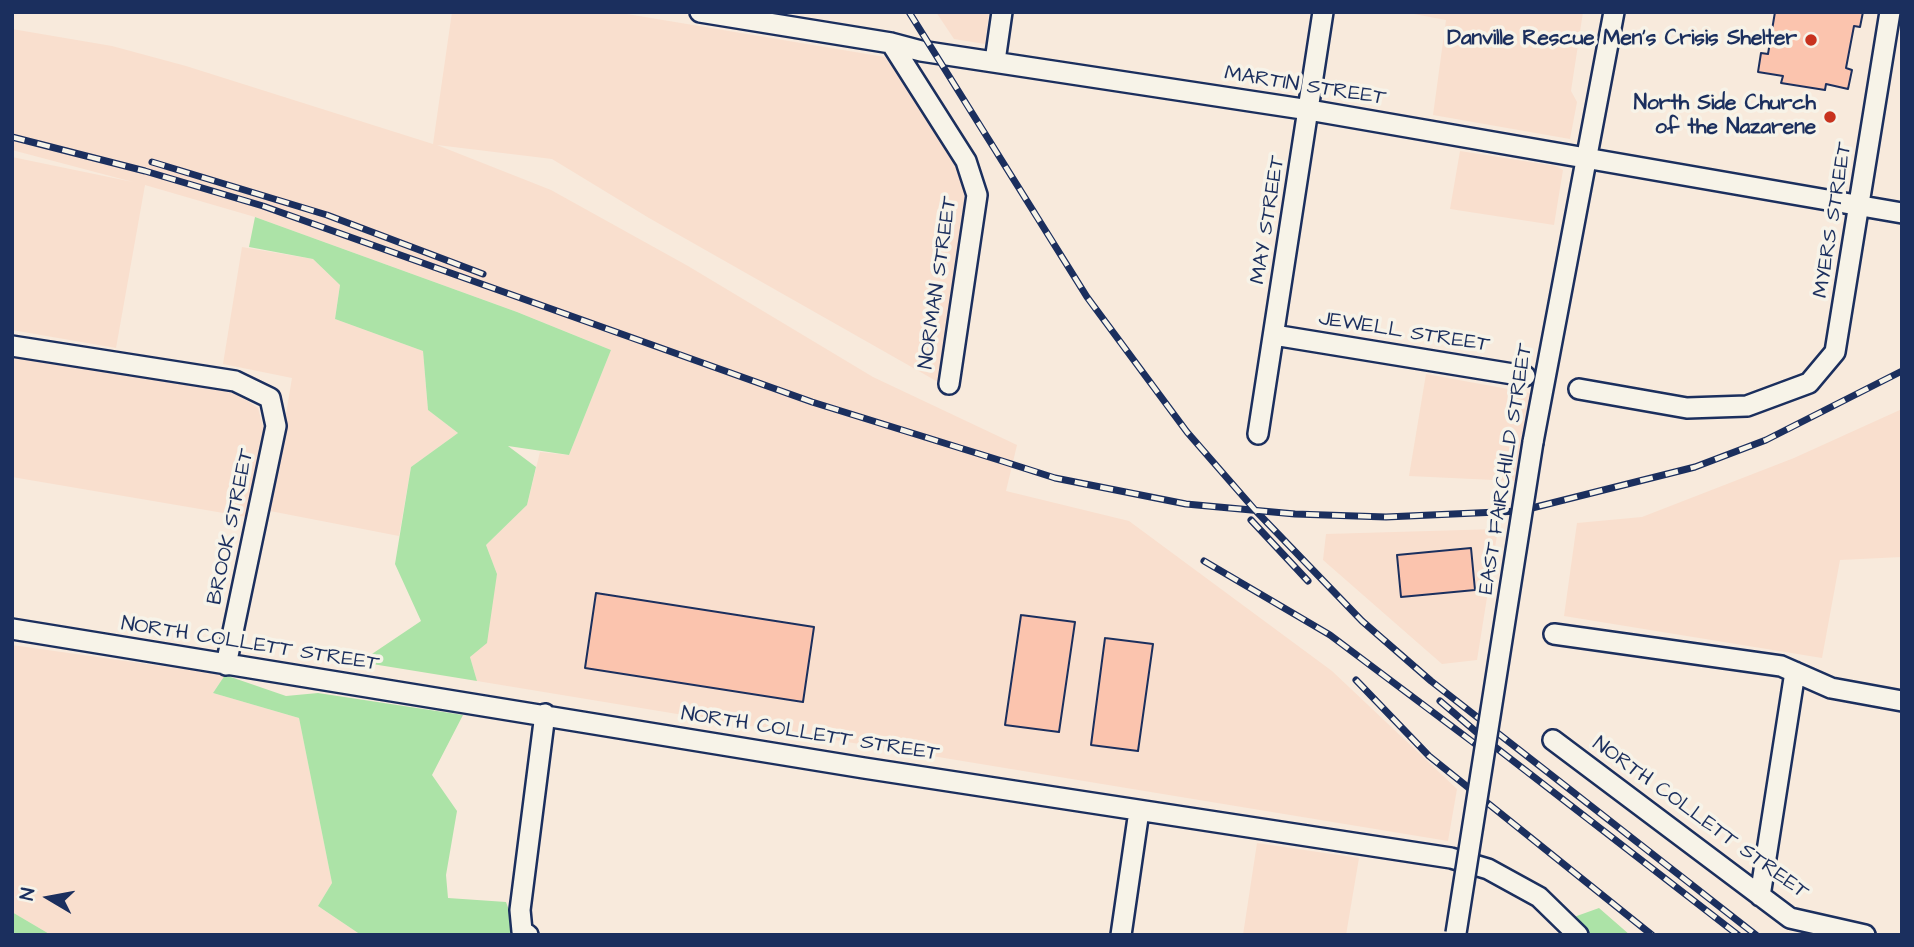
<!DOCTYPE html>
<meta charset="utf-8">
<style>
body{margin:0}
#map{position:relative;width:1914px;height:947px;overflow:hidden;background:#f8eadc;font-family:"Architects Daughter",sans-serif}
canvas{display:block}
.frame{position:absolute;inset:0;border:14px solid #1b2f5e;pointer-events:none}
.north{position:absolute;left:14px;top:863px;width:70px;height:70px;-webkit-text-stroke:5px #f7f3e8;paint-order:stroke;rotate:280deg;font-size:19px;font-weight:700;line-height:28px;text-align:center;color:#1b2f5e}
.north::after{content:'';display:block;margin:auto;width:24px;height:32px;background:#1b2f5e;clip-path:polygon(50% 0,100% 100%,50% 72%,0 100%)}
</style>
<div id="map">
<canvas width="1914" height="947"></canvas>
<div class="frame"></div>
<div class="north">N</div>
</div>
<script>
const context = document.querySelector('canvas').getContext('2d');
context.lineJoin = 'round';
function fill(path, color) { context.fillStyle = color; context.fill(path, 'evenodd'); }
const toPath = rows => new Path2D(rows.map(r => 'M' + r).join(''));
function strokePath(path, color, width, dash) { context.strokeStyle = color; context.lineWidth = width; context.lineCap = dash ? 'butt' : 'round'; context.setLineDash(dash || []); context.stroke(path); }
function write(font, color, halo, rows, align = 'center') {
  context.font = font + ' "Architects Daughter",sans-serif'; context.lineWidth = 7; context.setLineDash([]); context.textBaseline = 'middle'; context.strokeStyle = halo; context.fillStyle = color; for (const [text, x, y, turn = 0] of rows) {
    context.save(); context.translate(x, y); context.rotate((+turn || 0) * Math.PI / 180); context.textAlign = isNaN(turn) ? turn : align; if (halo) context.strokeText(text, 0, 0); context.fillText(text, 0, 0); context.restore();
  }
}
fill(toPath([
 [452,12,615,12,885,57,962,171,965,196,938,382,649,218,552,159,437,145,551,190,688,266,873,377,1017,445,1006,491,1129,521,1332,671,1457,789,1448,841,477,681,470,657,497,574,486,545,527,505,540,452,569,455,611,350,517,312,255,217,145,185,116,348,12,330,12,157,133,182,12,150,12,29,112,46,186,66,433,144],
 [936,12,989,12,985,44,954,39],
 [1403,12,1583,12,1571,91,1577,102,1570,139,1433,115,1446,20],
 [1460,151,1556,166,1563,170,1554,225,1450,209],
 [242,247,313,259,340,285,335,319,423,351,428,410,458,433,411,467,399,536,270,511,292,378,223,364],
 [12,357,236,393,258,408,264,430,247,517,12,477],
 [1426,374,1530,393,1515,481,1409,476],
 [1902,409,1902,557,1840,560,1822,658,1564,616,1577,523,1642,517,1794,458],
 [1498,529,1477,660,1442,664,1323,560,1326,534],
 [12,645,225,675,213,693,299,718,332,883,318,906,361,935,51,935,12,912],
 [1257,843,1359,858,1346,935,1243,935]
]), '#f9dfce');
fill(toPath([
 [255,217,517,312,611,350,569,455,508,446,536,467,527,505,486,545,497,574,487,643,470,657,477,681,360,662,421,621,395,564,411,467,458,433,428,410,423,351,335,319,340,285,313,259,249,247],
 [225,675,286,696,318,693,463,715,432,775,457,811,446,875,448,898,506,902,518,935,361,935,318,906,332,883,299,718,213,693],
 [1599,908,1630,935,1592,935,1574,917],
 [12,912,51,935,12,935]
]), '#ace3a7');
const building = toPath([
 [1775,12,1863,12,1860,27,1854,26,1846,68,1852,70,1848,89,1826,84,1825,90,1781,83,1783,76,1758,72,1761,53,1768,54,1775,12],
 [1471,548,1475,590,1401,597,1397,555,1471,548],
 [596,593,814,627,803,702,585,668,596,593],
 [1021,615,1075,622,1059,732,1005,725,1021,615],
 [1105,638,1153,644,1138,751,1091,745,1105,638]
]);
fill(building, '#fbc4ae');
strokePath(building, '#1b2f5e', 2);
const minor = toPath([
 [700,12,891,43,921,51,1309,110,1902,213],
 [891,43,966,161,977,195,949,384],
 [995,61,1002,12],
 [1274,335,1525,376],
 [12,346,235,381,270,398,276,426,226,665],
 [1579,389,1687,408,1747,406,1809,383,1835,352,1890,12],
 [1258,434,1323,12],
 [1533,442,1614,12],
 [12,629,864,768,1451,858,1488,869,1539,897,1578,935],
 [1554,634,1781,666,1831,688,1902,701],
 [1553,740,1790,918,1865,935],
 [1760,896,1795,672],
 [528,935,522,931,520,910,545,714],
 [1121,935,1139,811]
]);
strokePath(minor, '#1b2f5e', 24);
strokePath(minor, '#f7f3e8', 19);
const rail = toPath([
 [909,12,1087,297,1187,432,1255,510,1362,621,1431,681,1756,935],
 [12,137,145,171,263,206,812,402,1002,461,1055,478,1186,504,1295,514,1386,517,1520,511,1695,467,1766,440,1902,371],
 [152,162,327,215,483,274],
 [1251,520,1308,581],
 [1204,561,1330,635,1482,749],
 [1356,680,1429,756,1652,935],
 [1440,701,1481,736,1738,935]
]);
strokePath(rail, '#1b2f5e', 7);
strokePath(rail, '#f7f3e8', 4.5, [13]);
const minorBridge = toPath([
 [1456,933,1533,442]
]);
strokePath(minorBridge, '#1b2f5e', 24, []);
strokePath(minorBridge, '#f7f3e8', 19);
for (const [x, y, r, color] of [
 [1811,40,7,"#c8321e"],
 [1830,117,7,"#c8321e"]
]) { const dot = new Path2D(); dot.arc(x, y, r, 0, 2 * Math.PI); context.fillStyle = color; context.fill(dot); strokePath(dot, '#f7f3e8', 2.5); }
write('bold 21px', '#1b2f5e', '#f7f3e8', [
 ["Danville Rescue Men’s Crisis Shelter",1797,40],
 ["North Side Church",1816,105],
 ["of the Nazarene",1816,129]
], 'right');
write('21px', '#1b2f5e', '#f7f3e8', [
 ["MARTIN STREET",1305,87,9],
 ["MAY STREET",1269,220,-81],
 ["MYERS STREET",1834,220,-81],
 ["NORMAN STREET",939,283,-82],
 ["JEWELL STREET",1404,333,9],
 ["EAST FAIRCHILD STREET",1507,469,-81],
 ["BROOK STREET",232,527,-78],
 ["NORTH COLLETT STREET",250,645,9],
 ["NORTH COLLETT STREET",810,735,9],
 ["NORTH COLLETT STREET",1700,819,36]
]);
</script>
